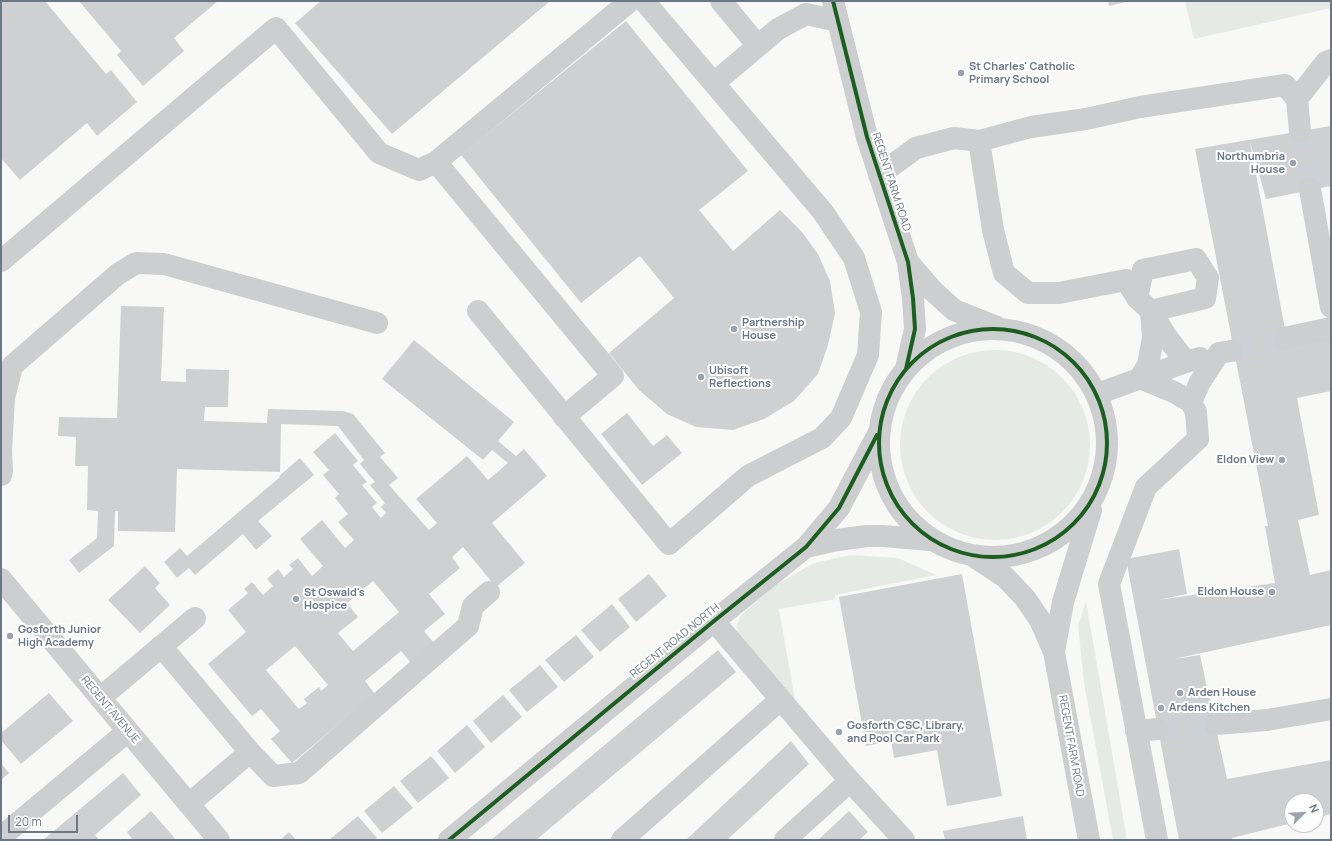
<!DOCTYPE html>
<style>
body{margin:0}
#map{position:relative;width:1332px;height:841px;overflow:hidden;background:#f8f8f7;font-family:Manrope,sans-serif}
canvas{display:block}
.frame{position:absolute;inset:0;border:2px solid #697786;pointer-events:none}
.north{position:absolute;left:1284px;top:793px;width:40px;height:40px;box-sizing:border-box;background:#fff;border:1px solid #c3c9cf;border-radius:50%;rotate:66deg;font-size:11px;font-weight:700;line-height:16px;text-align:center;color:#697786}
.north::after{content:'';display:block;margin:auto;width:14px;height:18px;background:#9ba4ae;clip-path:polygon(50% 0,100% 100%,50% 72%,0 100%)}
.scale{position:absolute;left:8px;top:815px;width:70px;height:18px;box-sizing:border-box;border:2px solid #697786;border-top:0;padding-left:5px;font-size:12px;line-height:14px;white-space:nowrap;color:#697786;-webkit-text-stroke:3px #fff;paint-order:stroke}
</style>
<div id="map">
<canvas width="1332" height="841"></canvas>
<div class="frame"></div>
<div class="north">N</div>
<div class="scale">20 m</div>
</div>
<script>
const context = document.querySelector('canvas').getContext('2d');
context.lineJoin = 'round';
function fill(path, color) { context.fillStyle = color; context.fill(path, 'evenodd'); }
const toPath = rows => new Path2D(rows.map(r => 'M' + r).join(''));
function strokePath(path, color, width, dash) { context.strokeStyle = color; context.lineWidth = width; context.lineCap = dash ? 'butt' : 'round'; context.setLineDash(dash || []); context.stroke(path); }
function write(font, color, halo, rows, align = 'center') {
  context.font = font + ' Manrope,sans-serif'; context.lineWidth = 4; context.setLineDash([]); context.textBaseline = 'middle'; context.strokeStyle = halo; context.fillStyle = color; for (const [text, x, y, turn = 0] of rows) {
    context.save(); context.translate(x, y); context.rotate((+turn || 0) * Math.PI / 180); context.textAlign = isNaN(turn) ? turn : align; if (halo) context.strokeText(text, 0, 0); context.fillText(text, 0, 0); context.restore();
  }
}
fill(toPath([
 [1185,1,1331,1,1331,8,1194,39],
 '900 445a95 95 0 1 1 190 0a95 95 0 1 1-190 0Z',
 [850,555,898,558,936,575,835,595,836,599,779,609,796,706,740,640,736,627,741,615,776,585,814,563],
 [1086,601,1127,840,1113,840,1084,683,1078,625]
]), '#e6eae5');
fill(toPath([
 [1,1,45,1,106,74,111,70,137,102,97,136,87,123,20,180,1,158],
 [79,1,218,1,174,38,184,51,143,86,117,55,121,51],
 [321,1,550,1,392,134,295,23],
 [1108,1,1126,1,1126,2,1109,6],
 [626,21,748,171,699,210,733,251,780,210,802,232,818,254,830,281,835,313,828,345,818,374,794,401,764,419,733,430,696,427,667,414,639,390,609,353,674,298,640,256,581,303,461,155],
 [1331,126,1331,186,1266,199,1250,142,1285,329,1331,334,1331,391,1297,398,1319,515,1298,520,1310,575,1331,570,1331,625,1174,659,1200,655,1227,779,1331,760,1331,814,1316,818,1316,801,1292,801,1292,823,1232,838,1232,840,1179,840,1126,559,1179,549,1187,594,1158,600,1275,583,1265,526,1268,526,1195,149],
 [121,306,164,307,161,381,186,382,186,369,229,370,228,407,205,407,204,421,267,423,268,409,343,411,353,414,385,453,380,457,398,478,389,485,429,530,437,523,416,499,467,456,488,480,508,463,492,450,483,460,382,379,414,340,514,422,498,441,516,456,524,449,547,476,492,523,525,563,496,587,463,547,452,557,460,568,429,594,445,614,424,631,444,655,421,675,401,651,365,681,375,694,292,763,271,739,280,731,261,709,252,716,208,664,246,632,228,610,248,593,244,589,252,582,263,595,273,586,267,579,278,569,284,577,293,569,289,565,298,558,312,576,323,566,300,539,322,520,345,548,354,540,338,522,348,514,335,498,339,494,323,475,329,470,313,452,335,433,358,461,353,465,367,482,362,485,377,503,372,507,381,518,386,513,381,507,385,503,370,485,375,482,360,464,364,460,338,426,281,424,280,472,177,469,175,532,118,531,118,511,115,511,114,546,79,573,69,560,97,538,98,511,87,510,88,466,75,466,76,437,58,436,59,417,117,418],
 [373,581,399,612,353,651,338,633,358,617,347,603],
 [295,646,328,685,321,691,319,687,304,699,307,703,299,709,266,670],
 [627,413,653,446,667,435,682,453,642,485,601,434],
 [300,458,314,475,258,521,272,536,256,550,243,534,195,575,189,568,177,578,164,562,180,548,187,556,280,477,279,476],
 [145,566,160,583,155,588,170,605,140,633,108,600],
 [649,574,667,596,636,622,618,599],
 [962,574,1002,796,947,806,937,750,894,758,891,741,866,746,839,597],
 [612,604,630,627,600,652,581,630],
 [576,635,594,657,564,682,545,660],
 [718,650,736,672,536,840,491,840],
 [540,665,558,687,527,712,509,690],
 [49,693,73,721,21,764,1,740,1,733],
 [503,695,522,717,491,743,473,721],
 [467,725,485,747,455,773,437,751],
 [791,741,809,764,754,815,727,840,686,840],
 [431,756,449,778,418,803,400,781],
 [1,763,9,773,1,780],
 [123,773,141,795,95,835,99,840,43,840],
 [394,786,413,808,382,833,364,811],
 [151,811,172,835,176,840,133,840,127,832],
 [849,811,868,832,859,840,818,840],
 [358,816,377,838,374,840,329,840],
 [1023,816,1027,840,945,840,943,831],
 [289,832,296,840,280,840]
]), '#cfd0d1');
strokePath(toPath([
 [1300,131,1310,189],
 [1231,351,1284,338],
 [1158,729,1215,724]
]), '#cdd1d5', 22, [22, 11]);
strokePath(toPath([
 [721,1,758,46],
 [833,1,867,137,908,262,913,298,915,329,906,369],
 [714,83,778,29,806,14,838,21],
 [1297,99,1300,131],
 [979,141,993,230,1004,273,1028,293,1059,293,1126,280,1137,298,1151,311,1166,336,1186,362],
 [436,162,613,376,564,417],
 [879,175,916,148,954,138,979,141,1031,127,1086,119,1140,107,1285,85,1297,99,1326,62,1331,60],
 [1310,189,1331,307],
 [1,261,276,28,379,153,419,170,436,162,630,1],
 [908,262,933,291,954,310,997,327],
 [1137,298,1143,270,1196,259,1208,278,1205,298,1151,311],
 [478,311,669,544,748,476,822,438,841,418,868,355,871,312,854,258,823,212,644,1],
 [1151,312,1153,337,1148,365,1140,378,1174,392,1191,402],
 '879 443a114 114 0 1 1 228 0a114 114 0 1 1-228 0Z',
 [1284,338,1331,328],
 [1097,394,1186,362,1200,358],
 [1,475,2,471,1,450,4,398,12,366,118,274,136,263,164,264,377,323],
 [806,547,837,540,867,536,883,536,930,540],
 [976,558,1005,577,1025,598,1040,620,1054,652,1089,840],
 [1,579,219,840],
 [714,621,850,781,904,840],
 [161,646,250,752,189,804],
 [1054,652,1063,602,1091,510],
 [100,698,195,618],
 [1215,724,1267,720,1331,709],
 [1136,731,1158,729],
 [250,752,273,776,299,773,468,626,473,606,489,592],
 [1,837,128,731],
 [449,840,714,621,806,547,839,508,878,434],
 [622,840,780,700],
 [785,840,850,781],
 [1157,840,1109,584,1146,487,1198,439,1196,412,1191,402,1200,382,1219,353,1231,351]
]), '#cdcecf', 22);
strokePath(toPath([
 [833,1,867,137,908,262,913,298,915,329,906,369],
 '879 443a114 114 0 1 1 228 0a114 114 0 1 1-228 0Z',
 [449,840,714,621,806,547,839,508,877,435]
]), '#1b5e20', 4);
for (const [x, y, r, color] of [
 [961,73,4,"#9ba4ae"],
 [1293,163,4,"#9ba4ae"],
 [734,329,4,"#9ba4ae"],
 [701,377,4,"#9ba4ae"],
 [1282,460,4,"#9ba4ae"],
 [1272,592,4,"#9ba4ae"],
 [296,599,4,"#9ba4ae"],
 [10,636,4,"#9ba4ae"],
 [1180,693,4,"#9ba4ae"],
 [1161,708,4,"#9ba4ae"],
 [839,732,4,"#9ba4ae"]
]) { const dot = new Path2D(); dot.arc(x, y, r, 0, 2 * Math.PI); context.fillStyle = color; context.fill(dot); strokePath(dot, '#fff', 1.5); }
write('bold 11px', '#697786', '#fff', [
 ["St Charles' Catholic",969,67],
 ["Primary School",969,80],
 ["Northumbria",1285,157,"right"],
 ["House",1285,170,"right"],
 ["Partnership",742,323],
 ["House",742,336],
 ["Ubisoft",709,371],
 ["Reflections",709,384],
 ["Eldon View",1274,460,"right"],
 ["Eldon House",1264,592,"right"],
 ["St Oswald's",304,593],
 ["Hospice",304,606],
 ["Gosforth Junior",18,630],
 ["High Academy",18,643],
 ["Arden House",1188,693],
 ["Ardens Kitchen",1169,708],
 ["Gosforth CSC, Library,",847,726],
 ["and Pool Car Park",847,739]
], 'left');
write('11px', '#697786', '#fff', [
 ["REGENT FARM ROAD",891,182,72],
 ["REGENT ROAD NORTH",675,641,-39],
 ["REGENT AVENUE",110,710,50],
 ["REGENT FARM ROAD",1071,746,80]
]);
</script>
